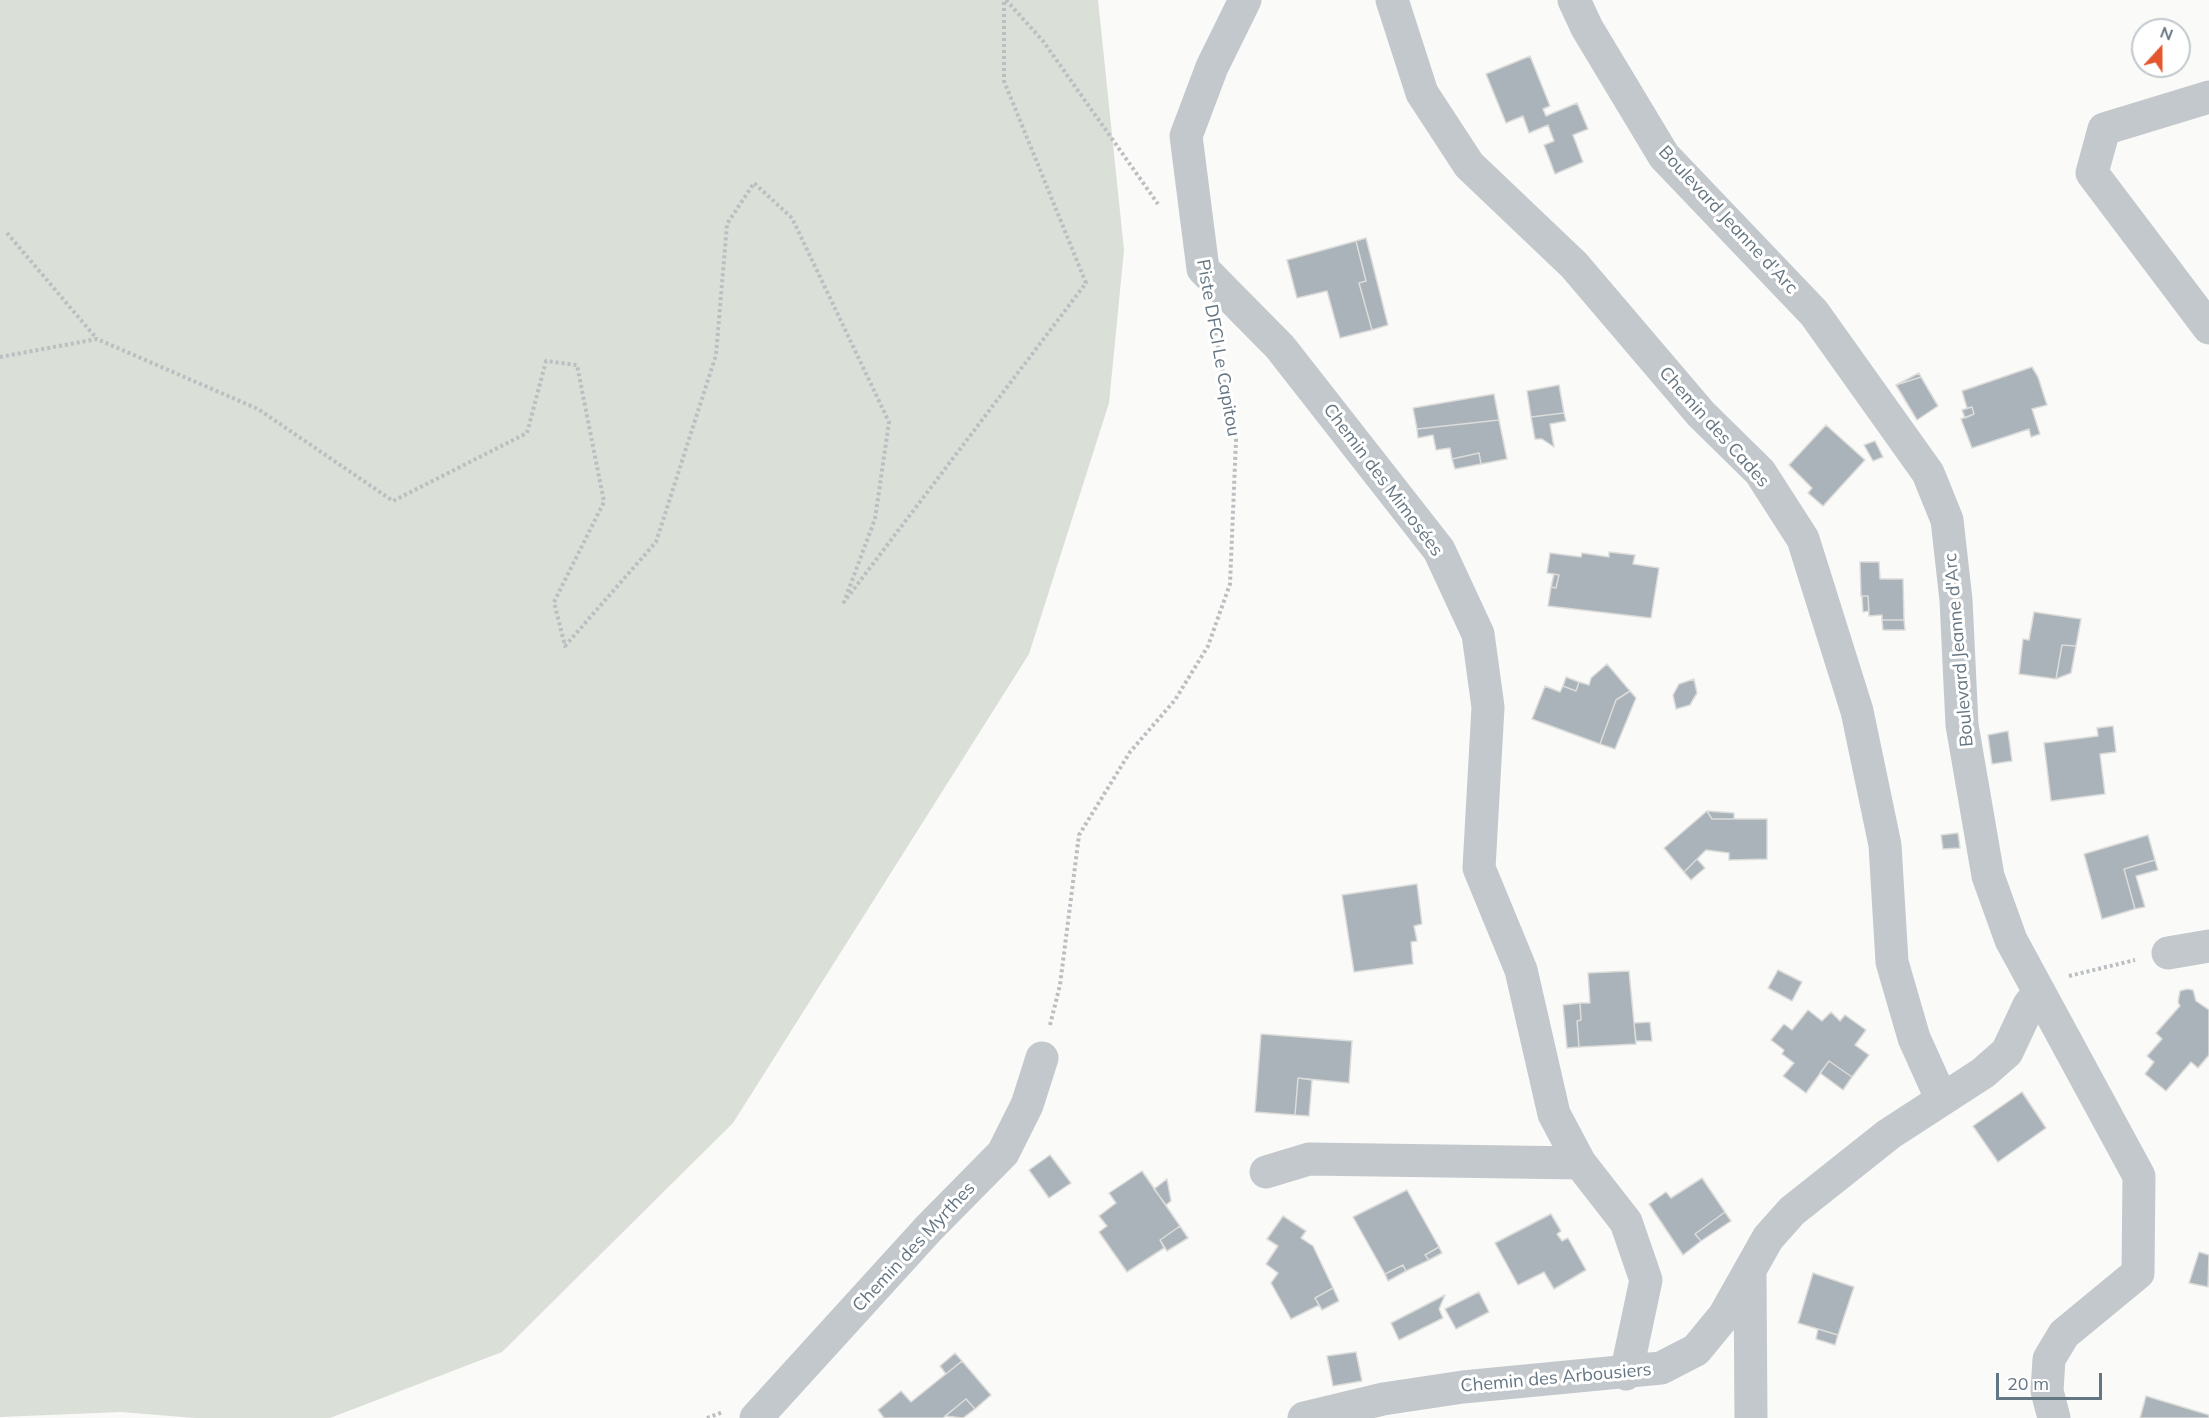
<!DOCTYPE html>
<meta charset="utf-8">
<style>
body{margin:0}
#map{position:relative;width:2209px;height:1418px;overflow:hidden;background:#fafaf8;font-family:Mulish,sans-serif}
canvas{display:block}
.north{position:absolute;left:2131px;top:18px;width:60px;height:60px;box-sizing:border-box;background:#fff;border:2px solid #c1c8cd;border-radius:50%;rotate:21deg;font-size:16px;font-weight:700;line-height:24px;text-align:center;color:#657683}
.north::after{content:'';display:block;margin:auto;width:21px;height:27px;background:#e4572e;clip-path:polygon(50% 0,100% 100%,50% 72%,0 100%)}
.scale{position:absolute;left:1996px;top:1373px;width:106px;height:27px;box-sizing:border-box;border:3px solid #657683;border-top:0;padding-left:8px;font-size:18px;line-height:21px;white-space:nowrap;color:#657683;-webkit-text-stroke:4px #fff;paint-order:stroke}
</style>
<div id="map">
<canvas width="2209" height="1418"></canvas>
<div class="north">N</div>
<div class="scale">20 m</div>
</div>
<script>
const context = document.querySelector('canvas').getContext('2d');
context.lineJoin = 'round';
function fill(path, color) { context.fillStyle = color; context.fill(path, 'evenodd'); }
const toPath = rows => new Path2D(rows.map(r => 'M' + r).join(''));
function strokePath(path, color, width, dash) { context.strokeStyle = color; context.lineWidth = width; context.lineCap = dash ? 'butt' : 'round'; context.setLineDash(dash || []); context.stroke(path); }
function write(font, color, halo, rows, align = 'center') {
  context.font = font + ' Mulish,sans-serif'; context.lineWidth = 6; context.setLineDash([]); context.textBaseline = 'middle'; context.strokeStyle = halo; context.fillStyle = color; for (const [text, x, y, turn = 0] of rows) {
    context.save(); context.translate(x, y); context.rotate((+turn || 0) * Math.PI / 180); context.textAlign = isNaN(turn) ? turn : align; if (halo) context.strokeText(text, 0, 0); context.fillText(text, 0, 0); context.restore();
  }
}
fill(toPath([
 [0,0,1098,0,1124,250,1109,403,1029,654,733,1123,502,1352,330,1418,195,1418,121,1412,0,1417]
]), '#dadfd7');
const building = toPath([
 [1530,56,1550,106,1543,109,1546,116,1577,103,1588,129,1573,135,1583,162,1555,174,1544,145,1554,141,1548,125,1529,133,1523,116,1506,123,1486,74,1530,56],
 [1366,238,1388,325,1372,330,1359,283,1366,281,1356,241,1366,238],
 [1356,241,1366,281,1359,283,1372,330,1340,338,1327,291,1297,298,1287,260,1356,241],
 [2032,367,2038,377,2047,405,2032,409,2040,434,2031,437,2029,429,1972,448,1961,419,1974,414,1972,407,1967,408,1962,391,2032,367],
 [1919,373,1921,377,1896,385,1919,373],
 [1921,377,1938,406,1917,420,1896,385,1921,377],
 [1559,385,1564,413,1531,417,1527,391,1559,385],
 [1494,394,1499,420,1417,429,1413,408,1494,394],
 [1972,407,1974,414,1965,418,1962,410,1972,407],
 [1564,413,1566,421,1550,424,1554,447,1542,439,1535,439,1531,417,1564,413],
 [1499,420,1507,459,1481,464,1479,453,1452,459,1450,448,1436,450,1433,435,1418,438,1417,429,1499,420],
 [1826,425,1865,460,1823,506,1808,493,1812,488,1789,465,1826,425],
 [1875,441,1883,457,1873,461,1864,445,1875,441],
 [1479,453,1481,464,1455,469,1452,459,1479,453],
 [1609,552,1635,555,1633,564,1659,568,1651,618,1548,606,1551,587,1556,588,1559,575,1547,573,1550,553,1581,557,1582,553,1609,557,1609,552],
 [1860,562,1879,562,1880,579,1903,579,1904,620,1882,620,1882,615,1869,616,1868,596,1861,596,1860,562],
 [1554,574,1559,575,1556,588,1551,587,1554,574],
 [1862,596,1868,596,1869,611,1863,612,1862,596],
 [2034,612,2081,619,2076,646,2062,645,2056,679,2019,674,2023,639,2029,640,2034,612],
 [1882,620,1904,620,1905,630,1883,630,1882,620],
 [2062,645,2076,646,2071,673,2056,679,2062,645],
 [1607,664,1630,691,1616,700,1600,744,1532,719,1545,686,1560,692,1563,686,1576,691,1579,682,1589,685,1591,678,1607,664],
 [1566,677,1579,682,1576,691,1563,686,1566,677],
 [1694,679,1697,693,1690,705,1676,709,1673,695,1679,684,1694,679],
 [1630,691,1636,698,1615,749,1600,744,1616,700,1630,691],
 [2113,726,2116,752,2100,754,2105,794,2051,801,2044,743,2098,736,2097,728,2113,726],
 [2008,731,2012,761,1992,764,1988,735,2008,731],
 [1707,811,1712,819,1767,819,1767,859,1729,860,1729,853,1706,850,1684,872,1664,848,1707,811],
 [1707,811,1734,813,1734,819,1712,819,1707,811],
 [1958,833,1960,848,1943,849,1941,835,1958,833],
 [2148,835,2155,860,2124,869,2135,909,2102,919,2084,854,2148,835],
 [1697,859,1705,868,1691,880,1684,872,1697,859],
 [2155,860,2158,870,2136,876,2145,907,2135,909,2124,869,2155,860],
 [1417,884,1422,924,1414,926,1417,941,1411,942,1413,964,1354,972,1342,895,1417,884],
 [1778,970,1802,982,1792,1001,1768,988,1778,970],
 [1629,971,1636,1044,1579,1047,1577,1021,1581,1020,1580,1003,1590,1003,1588,973,1629,971],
 [2187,989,2193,990,2196,1001,2209,1010,2209,1055,2198,1068,2191,1062,2166,1091,2145,1074,2154,1062,2147,1056,2162,1039,2156,1033,2180,1006,2178,1002,2180,991,2187,989],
 [1580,1003,1581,1020,1577,1021,1579,1047,1567,1048,1563,1005,1580,1003],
 [1808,1010,1822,1021,1831,1012,1840,1021,1845,1015,1866,1030,1855,1045,1869,1055,1852,1077,1829,1061,1806,1093,1783,1076,1794,1063,1782,1054,1784,1050,1771,1040,1784,1024,1792,1030,1808,1010],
 [1650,1022,1652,1041,1636,1041,1634,1023,1650,1022],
 [1261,1034,1352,1041,1349,1083,1298,1078,1295,1115,1255,1112,1261,1034],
 [1829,1061,1852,1077,1843,1090,1820,1073,1829,1061],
 [1298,1078,1312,1080,1309,1116,1295,1115,1298,1078],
 [2022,1092,2046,1128,1998,1162,1973,1126,2022,1092],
 [1050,1155,1071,1183,1049,1198,1029,1170,1050,1155],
 [1142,1171,1180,1226,1160,1240,1164,1248,1127,1272,1099,1232,1107,1226,1099,1216,1116,1203,1109,1193,1142,1171],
 [1702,1178,1725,1212,1695,1234,1701,1241,1683,1255,1649,1204,1666,1192,1671,1198,1702,1178],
 [1167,1179,1171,1201,1166,1205,1154,1189,1167,1179],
 [1407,1190,1439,1247,1425,1255,1429,1260,1406,1271,1403,1265,1385,1274,1353,1217,1407,1190],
 [1725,1212,1731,1221,1701,1241,1695,1234,1725,1212],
 [1551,1214,1561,1231,1557,1234,1562,1241,1568,1238,1586,1270,1554,1289,1544,1272,1518,1285,1495,1243,1551,1214],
 [1283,1216,1306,1231,1301,1238,1313,1246,1333,1288,1315,1298,1319,1305,1291,1319,1271,1283,1278,1273,1266,1264,1278,1246,1267,1239,1283,1216],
 [1180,1226,1188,1238,1167,1251,1160,1240,1180,1226],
 [1439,1247,1442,1253,1429,1260,1425,1255,1439,1247],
 [2199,1252,2209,1255,2208,1287,2189,1283,2199,1252],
 [1403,1265,1406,1271,1388,1281,1385,1274,1403,1265],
 [1813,1273,1854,1287,1838,1335,1798,1323,1813,1273],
 [1333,1288,1339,1301,1322,1310,1315,1298,1333,1288],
 [1479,1292,1489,1312,1456,1329,1445,1309,1479,1292],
 [1445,1295,1439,1309,1443,1318,1399,1340,1391,1323,1445,1295],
 [1818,1329,1838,1335,1835,1345,1816,1339,1818,1329],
 [1356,1352,1362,1381,1333,1386,1327,1356,1356,1352],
 [955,1353,962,1361,946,1374,940,1366,955,1353],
 [962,1361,991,1395,975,1409,966,1399,943,1418,884,1418,878,1410,901,1391,911,1402,962,1361],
 [2146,1396,2209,1415,2209,1418,2140,1418,2146,1396],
 [966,1399,975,1409,963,1418,945,1416,966,1399]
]);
fill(building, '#aab3b9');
strokePath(building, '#dcdcda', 1.5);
strokePath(toPath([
 [1006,0,1043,41,1158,204],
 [7,233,97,339],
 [0,357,97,339,258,409,393,501,527,433,546,361,577,365,604,502,554,602,565,646,656,542,716,355,727,224,754,183,792,218,889,422,875,519,844,602,1086,283,1004,81,1004,0],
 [2069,976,2135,960],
 [1050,1025,1060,985,1079,835,1130,752,1175,700,1208,646,1230,584,1236,440,1215,331],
 [707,1418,723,1412]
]), '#bbbfc2', 4, [3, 3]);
strokePath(toPath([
 [1245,0,1212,67,1186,136,1203,269,1280,347,1439,550,1478,634,1488,707,1479,868,1521,970,1554,1114,1580,1163,1626,1222,1646,1280,1626,1374],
 [1392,0,1422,93,1469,165,1574,265,1701,414,1760,472,1803,539,1857,711,1885,845,1892,962,1914,1038,1941,1098],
 [1574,0,1587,28,1664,156,1814,313,1928,473,1947,520,1956,600,1962,725,1988,876,2011,940,2139,1176,2138,1273,2064,1334,2049,1359,2047,1391,2054,1418],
 [2209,97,2104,129,2092,173,2209,328],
 [2168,953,2209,946],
 [1266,1172,1309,1159,1580,1163],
 [1750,1273,1751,1418],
 [756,1418,929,1228,1003,1153,1027,1105,1042,1058],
 [1304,1418,1383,1399,1463,1387,1661,1368,1696,1350,1724,1316,1768,1238,1792,1211,1889,1134,1983,1073,2007,1052,2029,1005,2039,992]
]), '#c3c8cc', 33);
write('18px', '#657683', '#fff', [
 ["Boulevard Jeanne d'Arc",1728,220,47],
 ["Piste DFCI Le Capitou",1218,348,80],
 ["Chemin des Cades",1714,427,48],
 ["Chemin des Mimosées",1383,480,53],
 ["Boulevard Jeanne d'Arc",1959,650,-95],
 ["Chemin des Myrthes",914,1247,-47],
 ["Chemin des Arbousiers",1556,1378,-5]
]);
</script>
